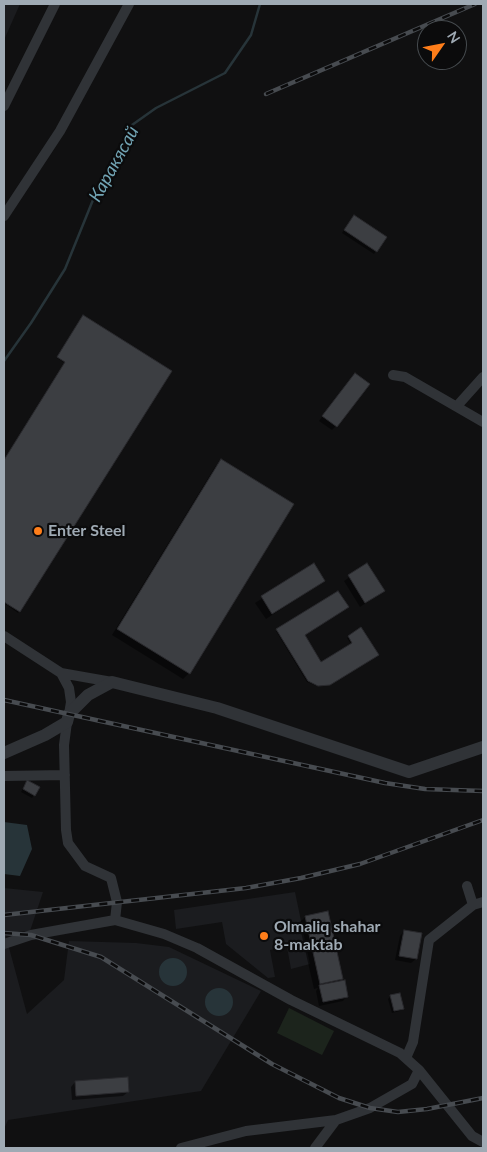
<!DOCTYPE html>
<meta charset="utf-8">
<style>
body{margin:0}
#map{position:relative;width:487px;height:1152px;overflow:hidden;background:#101011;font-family:Lato,sans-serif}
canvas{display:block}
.frame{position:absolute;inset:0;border:5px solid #9faab4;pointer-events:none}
.north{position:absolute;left:417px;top:20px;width:50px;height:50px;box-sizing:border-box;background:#0b0b0c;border:1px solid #464b4f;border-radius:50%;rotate:57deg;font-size:14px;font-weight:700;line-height:20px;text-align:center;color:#9faab4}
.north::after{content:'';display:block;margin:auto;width:18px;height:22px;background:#ff7e1a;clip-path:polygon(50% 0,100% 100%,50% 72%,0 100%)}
</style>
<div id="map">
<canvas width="487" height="1152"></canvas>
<div class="frame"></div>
<div class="north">N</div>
</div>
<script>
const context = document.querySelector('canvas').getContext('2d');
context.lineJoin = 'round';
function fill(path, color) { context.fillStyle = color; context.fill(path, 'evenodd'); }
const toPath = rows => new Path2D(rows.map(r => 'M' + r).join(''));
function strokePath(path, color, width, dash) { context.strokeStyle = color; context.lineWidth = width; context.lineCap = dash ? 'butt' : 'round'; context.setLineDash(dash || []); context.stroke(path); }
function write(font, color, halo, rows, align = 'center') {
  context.font = font + ' Lato,sans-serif'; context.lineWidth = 4.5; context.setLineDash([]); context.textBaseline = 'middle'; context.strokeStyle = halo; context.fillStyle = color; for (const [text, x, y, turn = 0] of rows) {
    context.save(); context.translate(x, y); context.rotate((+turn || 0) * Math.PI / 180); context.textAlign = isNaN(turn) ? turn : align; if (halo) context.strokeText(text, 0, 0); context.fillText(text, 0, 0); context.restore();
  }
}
fill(toPath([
 [4,4,20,4,4,40],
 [4,888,43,892,30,931,5,933,27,1014,64,980,69,941,136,943,169,947,261,991,201,1091,8,1120,4,1129],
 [295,892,310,964,291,969,287,947,270,950,275,977,268,978,226,944,222,922,176,929,174,910]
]), '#1b1c1f');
fill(toPath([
 [289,1008,334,1031,322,1055,277,1033]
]), '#1c241c');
fill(toPath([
 [4,822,27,825,32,849,20,876,4,874],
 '159 972a14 14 0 1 1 28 0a14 14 0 1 1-28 0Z',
 '205 1002a14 14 0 1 1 28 0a14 14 0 1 1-28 0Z'
]), '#273439');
fill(toPath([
 [351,220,376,251,374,254,342,233],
 [82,317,170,371,18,613,4,603,4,461,65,363,57,358],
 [351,379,336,426,332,430,319,421],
 [221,461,189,673,183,679,112,635,215,467],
 [314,565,324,581,266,619,255,603],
 [367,565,383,591,360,607,344,581],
 [361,629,376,655,328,685,317,686,307,682,276,631,303,635,321,663,351,644,347,638],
 [27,782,34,795,32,798,21,792],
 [327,912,342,978,337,983,347,996,343,1001,319,1006,316,991,318,988,314,989,299,923,305,917],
 [404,931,416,959,411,963,395,960,400,936],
 [391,996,403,1008,400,1011,392,1013,388,999],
 [75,1082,128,1092,123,1096,72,1100,71,1087]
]), '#0007');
strokePath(toPath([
 [4,361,31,323,65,269,95,195,132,125,156,108,225,73,251,35,260,4]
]), '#273439', 2.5);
const building = toPath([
 [354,215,387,237,377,252,344,230,354,215],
 [83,315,172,371,20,612,4,602,4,460,65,362,57,357,83,315],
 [355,373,370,384,337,427,322,416,355,373],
 [221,459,294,504,190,674,117,629,221,459],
 [314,563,325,581,272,614,261,596,314,563],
 [367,563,385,591,365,603,348,575,367,563],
 [338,591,349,607,305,635,321,662,352,643,348,636,361,627,379,655,330,685,318,686,308,681,276,629,338,591],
 [27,780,40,787,35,796,23,789,27,780],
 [328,911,343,979,320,984,305,916,328,911],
 [404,930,422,933,417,959,399,956,404,930],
 [345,980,348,997,323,1002,319,985,345,980],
 [400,993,404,1009,394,1011,390,995,400,993],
 [128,1077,129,1092,76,1096,75,1081,128,1077]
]);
fill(building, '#3c3e42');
strokePath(building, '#2a2a2e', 1);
strokePath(toPath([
 [4,106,55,4],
 [4,216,60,131,129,4],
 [393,375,405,377,483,422],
 [457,406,483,377],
 [4,636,61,673,112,682],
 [61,673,69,688,71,702,69,714],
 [67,722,64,745,66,830,68,843,85,866,111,878,117,902,115,920],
 [4,776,65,775],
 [467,886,473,905],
 [4,944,31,935,115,920,164,934,197,948,291,1000,400,1053,419,1070,472,1136,483,1142],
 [406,1058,413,1042,429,940,473,905,483,902],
 [181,1148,246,1131,336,1120],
 [315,1148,336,1120,370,1108,412,1084,419,1070]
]), '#303337', 10);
strokePath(toPath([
 [4,753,45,735,67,722,69,714,88,695,112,682,217,708,409,772,483,747]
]), '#303337', 12);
const rail = toPath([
 [266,94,475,4],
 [4,700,385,783,425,789,483,791],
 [4,915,246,888,301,878,360,864,483,820],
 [4,933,31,935,101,957,272,1064,339,1098,370,1108,398,1112,427,1109,483,1098]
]);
strokePath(rail, '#474b50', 4.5);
strokePath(rail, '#0b0b0c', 2.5, [8]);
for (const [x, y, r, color] of [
 [38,531,5,"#ff7e1a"],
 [264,936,5,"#ff7e1a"]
]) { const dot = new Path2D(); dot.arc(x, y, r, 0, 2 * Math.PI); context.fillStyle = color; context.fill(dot); strokePath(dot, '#0b0b0c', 2); }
write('bold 16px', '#9faab4', '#0b0b0c', [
 ["Enter Steel",48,531],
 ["Olmaliq shahar",274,927],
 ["8-maktab",274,945]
], 'left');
write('italic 18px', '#72a4b4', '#0b0b0c', [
 ["Каракясай",114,164,-61]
]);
</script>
